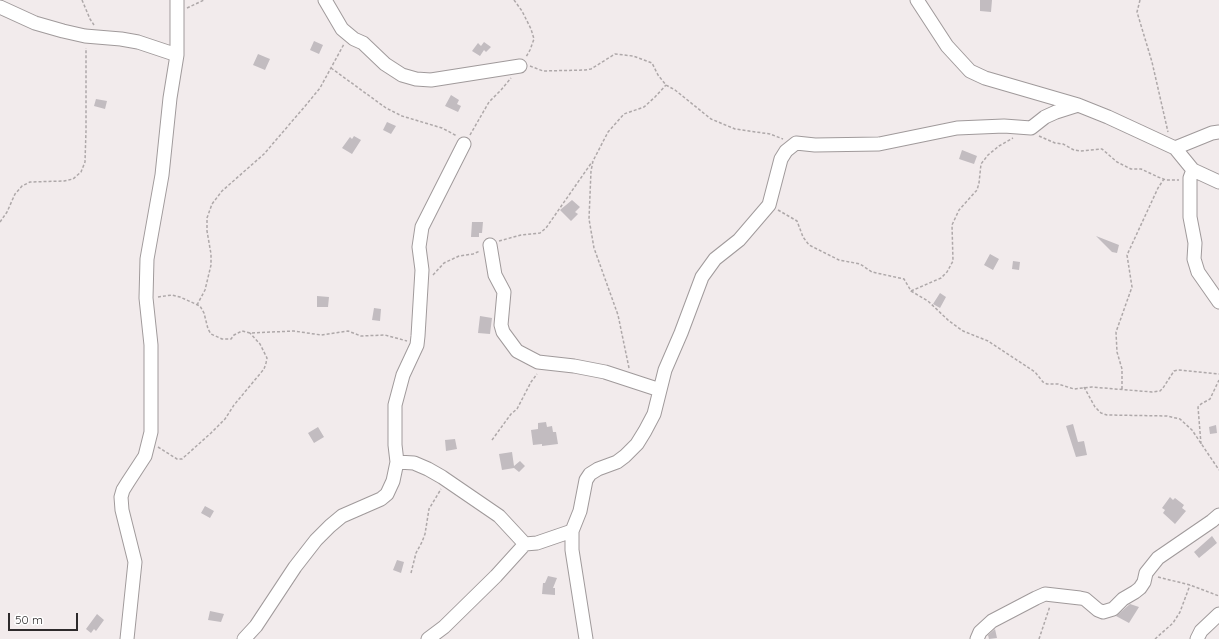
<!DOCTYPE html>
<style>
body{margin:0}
#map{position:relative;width:1219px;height:639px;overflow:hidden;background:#f2ebec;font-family:Quicksand,sans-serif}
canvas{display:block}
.scale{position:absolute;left:8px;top:613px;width:70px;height:18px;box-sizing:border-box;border:2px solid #2d2a2b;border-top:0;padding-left:5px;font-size:12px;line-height:14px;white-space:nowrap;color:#2d2a2b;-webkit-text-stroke:3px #fff;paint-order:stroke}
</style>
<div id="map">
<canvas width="1219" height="639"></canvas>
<div class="scale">50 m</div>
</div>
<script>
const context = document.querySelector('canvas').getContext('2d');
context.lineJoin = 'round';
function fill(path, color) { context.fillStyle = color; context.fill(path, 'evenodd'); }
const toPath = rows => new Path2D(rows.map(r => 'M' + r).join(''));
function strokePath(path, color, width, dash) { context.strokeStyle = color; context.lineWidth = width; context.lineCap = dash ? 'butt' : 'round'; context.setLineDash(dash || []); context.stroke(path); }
fill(toPath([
 [980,0,992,0,991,12,980,11],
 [314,41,323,45,319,54,310,50],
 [484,42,491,47,486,52,484,50,480,56,472,51,478,43,481,46],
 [258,54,270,59,265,70,253,65],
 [451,95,459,100,457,104,461,106,458,112,445,106],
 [96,99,107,101,105,109,94,106],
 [387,122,396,126,391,134,383,130],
 [354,136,361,140,352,154,342,148,350,137,352,139],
 [962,150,977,156,974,164,959,159],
 [572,200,580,207,575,212,578,214,571,221,560,210],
 [472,222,483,222,482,233,479,233,479,237,471,237],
 [1096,236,1119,245,1117,253,1112,252],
 [990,254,999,259,993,270,984,265],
 [1013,261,1020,262,1019,270,1012,269],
 [940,293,946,297,940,308,933,304],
 [317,296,329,297,328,307,317,307],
 [374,308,381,309,380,321,372,320],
 [480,316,492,318,490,334,478,333],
 [546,422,547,427,552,426,553,432,556,432,558,444,542,446,542,444,533,445,531,430,538,429,538,423],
 [1073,424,1078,442,1084,441,1087,455,1076,457,1066,426],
 [1216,425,1217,433,1210,434,1209,427],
 [318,427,324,437,314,443,308,433],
 [455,439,457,449,446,451,445,440],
 [512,452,514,466,520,461,525,466,519,472,514,468,502,470,499,454],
 [1170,497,1173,500,1175,498,1184,505,1182,508,1186,511,1175,524,1163,513,1165,510,1162,508],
 [205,506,214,511,210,518,201,513],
 [1212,536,1217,543,1199,558,1194,552],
 [397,560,404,562,401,573,393,570],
 [548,576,557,578,553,588,555,588,555,595,542,594,543,583,545,583],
 [1130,604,1139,607,1129,623,1116,616],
 [210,611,224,614,221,622,208,620],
 [97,614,104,620,96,631,94,629,91,633,86,629],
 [995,629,997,638,989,639,988,635]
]), '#c2bcc0');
const minor = toPath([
 [325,0,342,29,354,39,363,43,385,64,402,75,416,79,431,80,520,66],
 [917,0,947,46,970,71,985,78,1078,105,1108,117,1175,148,1193,170,1219,182],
 [0,7,35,23,63,31,85,36,121,39,138,42,177,55],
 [1175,148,1212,133,1219,132],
 [1193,170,1190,178,1190,217,1195,243,1194,259,1198,272,1219,302],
 [490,245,495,275,504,292,501,325,503,332,517,351,538,362,574,366,605,372,660,390],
 [397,462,414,463,428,469,442,477,499,516,525,544,537,543,572,531],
 [127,639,135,562,122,510,121,497,123,490,128,482,145,456,151,432,151,345,146,298,147,259,162,175,170,98,177,55,177,0],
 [244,639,256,626,295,567,316,540,330,526,342,516,381,499,387,494,393,481,397,462,395,445,395,405,403,375,417,345,418,336,422,270,419,247,422,227,464,144],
 [428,639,444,627,496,576,525,544],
 [586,639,572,550,572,531,580,511,586,480,590,474,598,469,617,462,625,456,637,444,645,431,654,414,665,370,681,333,702,277,715,259,739,240,769,205,781,159,786,151,796,143,815,145,879,144,957,128,1004,126,1031,128,1045,117,1056,112,1078,105],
 [977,639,980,632,992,621,1036,598,1045,594,1080,598,1085,599,1098,610,1103,612,1113,609,1123,599,1135,592,1140,588,1144,582,1146,573,1158,558,1212,521,1219,515],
 [1197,639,1201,631,1219,614]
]);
strokePath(minor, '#a09a9b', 15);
strokePath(toPath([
 [82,0,90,19,94,25],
 [514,0,522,11,531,29,534,39,530,50,526,57],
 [1140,0,1137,12,1152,62,1168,132],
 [187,8,204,0],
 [530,66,543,71,585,70,591,69,615,54,633,56,652,63,658,75,666,85,675,90,711,119,735,129,770,134,783,139],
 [331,68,386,108,402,116,442,128,457,136],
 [470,135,489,102,501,90,511,78],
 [1039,136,1055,143,1063,144,1074,150,1080,151,1102,149,1117,162,1131,169,1141,169,1158,177,1166,180,1179,180],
 [778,210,797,221,803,237,809,245,839,260,860,264,872,272,904,279,911,291,928,301,949,321,963,331,988,341,997,347,1035,372,1043,382,1047,384,1058,384,1074,389,1092,387,1152,392,1160,391,1163,388,1174,371,1178,370,1219,374],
 [0,222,7,212,15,194,22,186,30,182,64,181,73,179,81,172,85,162,86,131,86,48],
 [499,241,521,235,540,233,546,228,592,162],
 [433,275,444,263,459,256,473,254,480,251],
 [911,291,941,278,947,272,953,261,952,225,959,210,977,190,979,183,981,164,988,155,999,146,1013,138],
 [158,297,172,295,180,297,200,306,204,313,208,329,211,334,222,339,231,339,234,335,242,331,250,333,294,331,321,335,348,331,361,336,385,335,407,341],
 [197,305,205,290,211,265,211,254,207,231,207,218,212,204,222,191,264,154,306,105,320,88,344,44],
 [629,368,618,315,594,248,589,219,591,171,593,161,608,132,624,114,644,107,655,97,666,85],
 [1084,387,1095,407,1101,413,1107,415,1167,416,1180,419,1192,430,1219,470],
 [1122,389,1122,369,1117,352,1116,332,1132,287,1127,255,1158,188,1164,179],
 [492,440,511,414,517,409,531,382,537,374],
 [1201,444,1198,407,1201,404,1210,399,1219,380],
 [158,447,177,459,182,459,211,433,225,419,234,405,264,369,266,363,267,358,260,344,250,333],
 [411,573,416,553,422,542,425,534,429,509,441,489],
 [1158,577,1190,585,1219,596],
 [1039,639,1050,606],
 [1155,639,1173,623,1180,612,1190,585]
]), '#aea8a9', 1.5, [3, 2]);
strokePath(minor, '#fff', 13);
</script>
